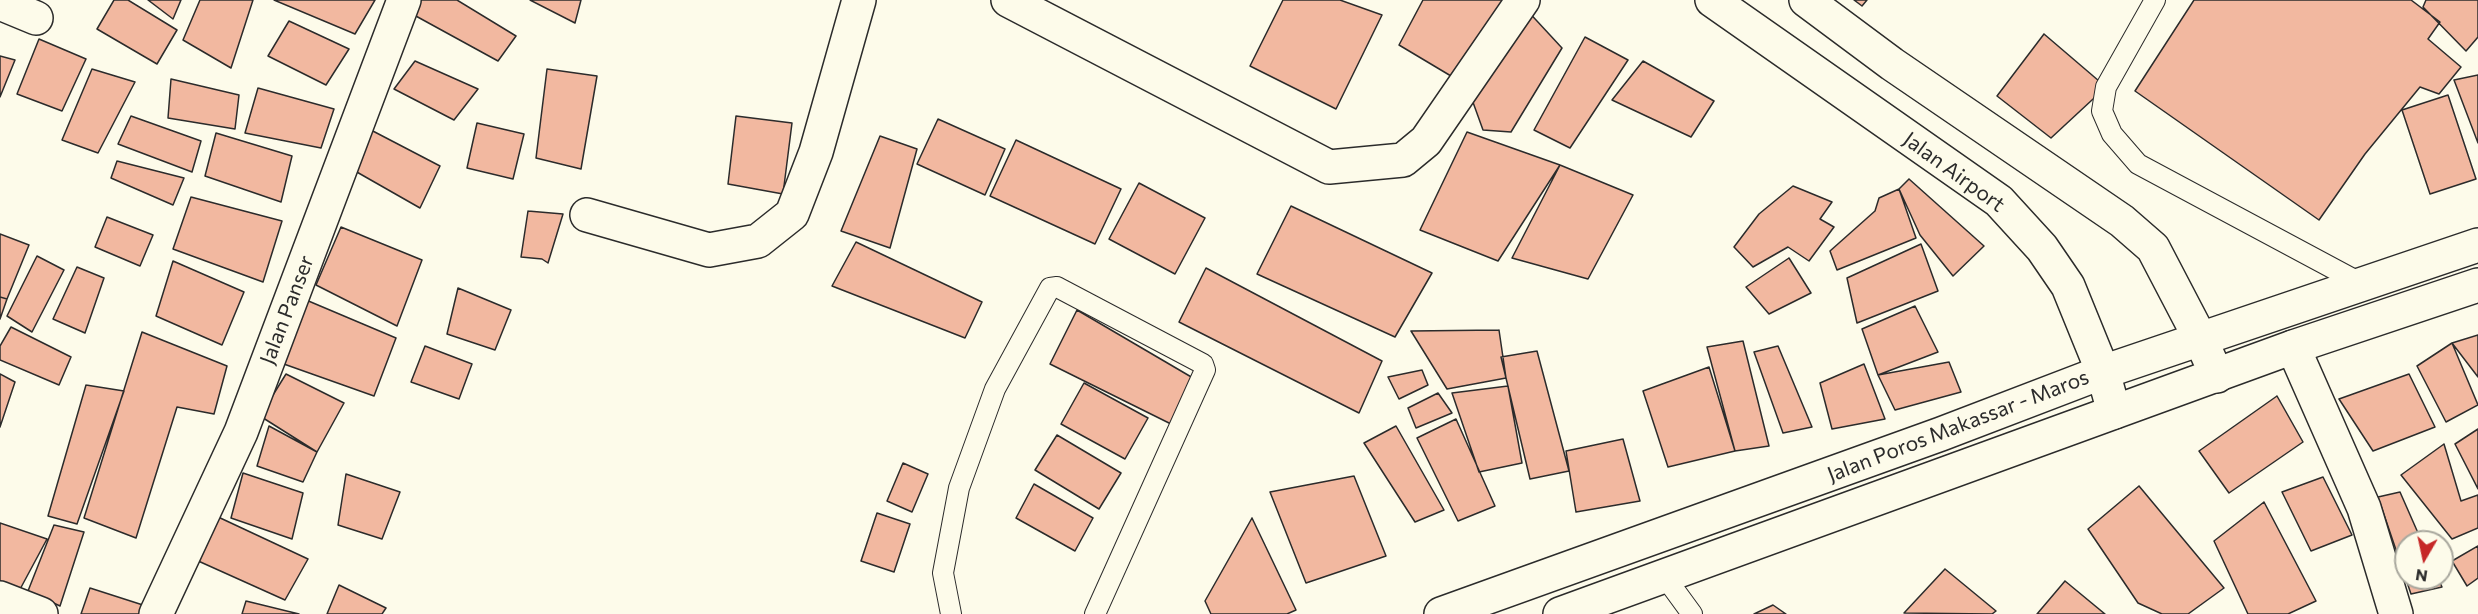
<!DOCTYPE html>
<style>
body{margin:0}
#map{position:relative;width:2478px;height:614px;overflow:hidden;background:#fdfbea;font-family:Commissioner,sans-serif}
canvas{display:block}
.north{position:absolute;left:2394px;top:530px;width:60px;height:60px;box-sizing:border-box;background:#fdfbea;border:2px solid #a9a89e;border-radius:50%;rotate:189deg;font-size:16px;font-weight:700;line-height:24px;text-align:center;color:#2b2b2b}
.north::after{content:'';display:block;margin:auto;width:21px;height:27px;background:#c62828;clip-path:polygon(50% 0,100% 100%,50% 72%,0 100%)}
</style>
<div id="map">
<canvas width="2478" height="614"></canvas>
<div class="north">N</div>
</div>
<script>
const context = document.querySelector('canvas').getContext('2d');
context.lineJoin = 'round';
function fill(path, color) { context.fillStyle = color; context.fill(path, 'evenodd'); }
const toPath = rows => new Path2D(rows.map(r => 'M' + r).join(''));
function strokePath(path, color, width, dash) { context.strokeStyle = color; context.lineWidth = width; context.lineCap = dash ? 'butt' : 'round'; context.setLineDash(dash || []); context.stroke(path); }
function write(font, color, halo, rows, align = 'center') {
  context.font = font + ' Commissioner,sans-serif'; context.lineWidth = 4.5; context.setLineDash([]); context.textBaseline = 'middle'; context.strokeStyle = halo; context.fillStyle = color; for (const [text, x, y, turn = 0] of rows) {
    context.save(); context.translate(x, y); context.rotate((+turn || 0) * Math.PI / 180); context.textAlign = isNaN(turn) ? turn : align; if (halo) context.strokeText(text, 0, 0); context.fillText(text, 0, 0); context.restore();
  }
}
const building = toPath([
 [114,0,128,0,177,30,157,64,97,29,114,0],
 [148,0,181,0,173,19,148,0],
 [200,0,253,0,231,68,183,40,200,0],
 [274,0,375,0,355,34,274,0],
 [421,0,457,0,516,36,498,61,414,15,421,0],
 [530,0,581,0,575,23,530,0],
 [1283,0,1340,0,1382,15,1336,109,1250,66,1283,0],
 [1423,0,1514,0,1456,79,1399,45,1423,0],
 [1854,0,1867,0,1862,6,1854,0],
 [2194,0,2411,0,2440,22,2428,39,2461,67,2439,94,2420,87,2365,154,2319,220,2135,91,2194,0],
 [2426,0,2478,0,2478,37,2466,51,2423,7,2426,0],
 [1524,7,1562,48,1511,132,1483,130,1470,94,1524,7],
 [289,21,349,49,326,85,268,56,289,21],
 [2044,34,2106,87,2051,138,1997,96,2044,34],
 [1585,37,1628,60,1570,148,1534,130,1585,37],
 [39,39,86,59,62,111,17,94,39,39],
 [0,56,15,60,0,97,0,56],
 [415,61,478,89,454,120,394,89,415,61],
 [1643,61,1714,101,1691,137,1612,100,1643,61],
 [92,69,135,82,98,153,62,140,92,69],
 [547,69,597,76,581,169,536,158,547,69],
 [2478,75,2478,143,2454,80,2478,75],
 [171,79,239,95,235,129,168,118,171,79],
 [258,88,334,109,321,148,245,133,258,88],
 [2448,95,2476,179,2430,194,2402,110,2448,95],
 [131,116,201,141,192,172,118,144,131,116],
 [736,116,792,123,783,194,728,184,736,116],
 [938,119,1005,149,985,195,917,164,938,119],
 [477,123,524,134,513,179,467,168,477,123],
 [369,129,440,166,420,208,348,167,369,129],
 [1467,132,1560,165,1498,261,1420,230,1467,132],
 [216,133,292,156,281,202,205,176,216,133],
 [880,136,917,149,890,248,841,231,880,136],
 [1016,140,1121,189,1095,244,990,196,1016,140],
 [117,161,184,178,173,205,111,178,117,161],
 [1560,165,1633,195,1588,279,1512,258,1560,165],
 [1909,179,1984,246,1953,276,1920,235,1899,189,1909,179],
 [1139,183,1205,218,1175,274,1109,239,1139,183],
 [1793,186,1832,202,1820,219,1834,227,1809,261,1788,247,1753,267,1734,247,1759,214,1793,186],
 [1899,189,1916,238,1837,270,1830,251,1875,211,1879,198,1899,189],
 [191,197,282,221,263,282,173,249,191,197],
 [1291,206,1432,273,1395,337,1257,274,1291,206],
 [528,211,563,214,548,263,542,259,521,257,528,211],
 [107,217,153,235,140,266,95,247,107,217],
 [341,227,422,260,397,326,316,285,341,227],
 [0,234,29,245,7,299,0,297,0,234],
 [856,242,982,302,965,338,832,286,856,242],
 [1921,244,1938,291,1857,323,1847,278,1921,244],
 [37,256,64,270,32,332,7,316,37,256],
 [1789,258,1811,293,1769,314,1746,287,1789,258],
 [173,261,244,292,222,345,156,316,173,261],
 [77,267,104,278,85,333,53,319,77,267],
 [1206,268,1382,361,1359,413,1179,322,1206,268],
 [458,288,511,310,495,350,447,334,458,288],
 [0,297,7,299,0,319,0,297],
 [299,297,396,338,374,396,281,363,299,297],
 [1915,306,1938,352,1878,375,1862,329,1915,306],
 [1077,310,1193,378,1173,425,1050,364,1077,310],
 [11,327,71,357,59,385,0,360,0,346,11,327],
 [1499,330,1506,378,1447,389,1411,331,1499,330],
 [142,332,227,366,214,414,177,407,136,538,84,518,142,332],
 [2478,335,2478,377,2452,343,2478,335],
 [1743,341,1769,446,1735,451,1707,347,1743,341],
 [2452,343,2478,405,2446,422,2417,366,2452,343],
 [425,346,472,364,459,399,411,382,425,346],
 [1778,346,1812,427,1783,433,1754,352,1778,346],
 [1537,351,1569,471,1530,479,1501,357,1537,351],
 [1949,362,1961,392,1895,410,1878,375,1949,362],
 [1864,364,1885,419,1832,429,1820,383,1864,364],
 [1709,367,1735,451,1668,467,1643,391,1709,367],
 [1422,370,1428,385,1399,399,1388,377,1422,370],
 [0,374,15,382,0,427,0,374],
 [286,374,344,403,317,452,260,416,286,374],
 [2409,374,2435,427,2373,451,2339,399,2409,374],
 [1084,383,1148,418,1125,459,1061,424,1084,383],
 [86,385,124,391,77,524,48,516,86,385],
 [1508,386,1522,463,1479,472,1452,393,1508,386],
 [1438,393,1452,413,1416,428,1408,408,1438,393],
 [2277,396,2303,442,2229,493,2199,451,2277,396],
 [1456,419,1495,506,1458,521,1417,438,1456,419],
 [269,426,317,452,303,482,257,466,269,426],
 [1396,426,1444,510,1415,522,1364,443,1396,426],
 [2478,429,2478,489,2455,444,2478,429],
 [1057,435,1121,473,1099,509,1035,470,1057,435],
 [1623,439,1640,501,1576,512,1566,451,1623,439],
 [2444,444,2461,501,2478,495,2478,528,2452,539,2401,475,2444,444],
 [903,463,928,474,912,512,887,501,903,463],
 [243,473,303,493,292,539,231,518,243,473],
 [346,474,400,492,382,539,338,525,346,474],
 [1354,476,1386,556,1306,583,1270,492,1354,476],
 [2323,477,2352,535,2311,551,2282,492,2323,477],
 [1034,484,1093,518,1075,551,1016,518,1034,484],
 [2139,486,2224,588,2188,614,2162,614,2138,603,2088,529,2139,486],
 [2400,492,2422,542,2406,542,2406,578,2438,578,2442,587,2411,594,2378,497,2400,492],
 [2264,502,2316,601,2288,614,2248,614,2214,541,2264,502],
 [877,513,910,524,894,572,861,561,877,513],
 [216,516,308,559,285,600,196,560,216,516],
 [1252,518,1296,610,1287,614,1211,614,1205,601,1252,518],
 [0,523,47,539,18,593,0,584,0,523],
 [54,525,84,532,60,606,28,591,54,525],
 [2478,546,2478,578,2467,586,2452,561,2478,546],
 [1945,569,1996,611,1992,614,1904,613,1945,569],
 [2065,581,2105,614,2037,614,2065,581],
 [339,585,386,608,382,614,327,614,339,585],
 [90,588,146,606,141,614,81,614,90,588],
 [246,601,299,614,242,614,246,601],
 [1773,605,1786,614,1754,614,1773,605]
]);
fill(building, '#f2b8a0');
strokePath(building, '#2b2b2b', 1.5);
const lane = toPath([
 [2155,0,2106,87,2102,111,2112,134,2138,164,2364,285],
 [1665,577,1692,614],
 [951,614,943,573,959,488,995,389,1050,288,1057,287,1203,364,1205,370,1095,614]
]);
const street = toPath([
 [1008,0,1329,167,1403,160,1426,141,1523,0],
 [0,3,36,18],
 [587,215,709,250,758,241,792,214,816,152,859,0],
 [2293,347,2364,508,2396,614],
 [0,598,41,614],
 [156,614,241,432,404,0]
]);
const secondary = toPath([
 [1712,0,1999,201,2042,248,2068,286,2103,372,2114,412],
 [1806,0,1892,64,2122,221,2153,248,2200,338,2217,376]
]);
const highway = toPath([
 [1441,614,1941,434,2103,372,2478,245],
 [1560,614,2293,347,2478,285]
]);
strokePath(lane, '#2b2b2b', 22);
strokePath(street, '#2b2b2b', 36);
strokePath(secondary, '#2b2b2b', 36);
strokePath(highway, '#2b2b2b', 36);
strokePath(lane, '#fdfbea', 20);
strokePath(street, '#fdfbea', 33);
strokePath(secondary, '#fdfbea', 33);
strokePath(highway, '#fdfbea', 33);
write('21px', '#2b2b2b', '#fdfbea', [
 ["Jalan Airport",1954,172,36],
 ["Jalan Panser",287,310,-69],
 ["Jalan Poros Makassar - Maros",1958,426,-21]
]);
</script>
